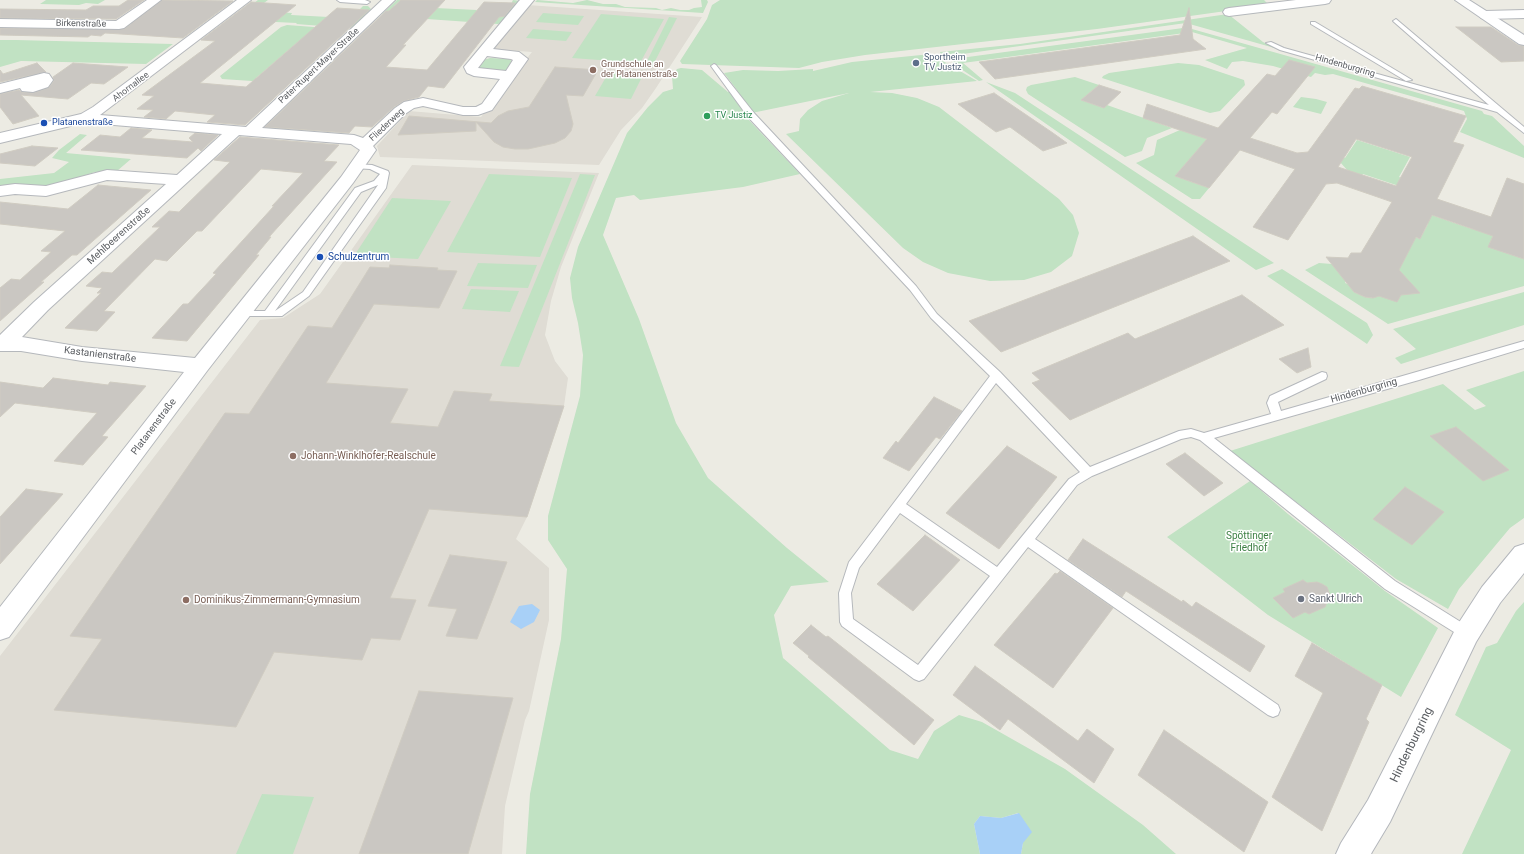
<!DOCTYPE html>
<meta charset="utf-8">
<style>
body{margin:0}
canvas{display:block;background:#ecebe3}
</style>
<canvas width="1524" height="854"></canvas>
<script>
const context = document.querySelector('canvas').getContext('2d');
context.lineJoin = 'round';
function fill(path, color) { context.fillStyle = color; context.fill(path, 'evenodd'); }
const toPath = rows => new Path2D(rows.map(r => 'M' + r).join(''));
function strokePath(path, color, width, dash) { context.strokeStyle = color; context.lineWidth = width; context.lineCap = dash ? 'butt' : 'round'; context.setLineDash(dash || []); context.stroke(path); }
function write(font, color, halo, rows, align = 'center') {
  context.font = font + ' Roboto,sans-serif'; context.lineWidth = 3; context.setLineDash([]); context.textBaseline = 'middle'; context.strokeStyle = halo; context.fillStyle = color; for (const [text, x, y, turn = 0] of rows) {
    context.save(); context.translate(x, y); context.rotate((+turn || 0) * Math.PI / 180); context.textAlign = isNaN(turn) ? turn : align; if (halo) context.strokeText(text, 0, 0); context.fillText(text, 0, 0); context.restore();
  }
}
fill(toPath([
 [527,5,702,17,656,88,642,108,621,130,599,165,380,157,377,146,409,111,481,117,532,52,492,49],
 [412,165,599,173,561,267,551,301,545,335,555,361,568,378,564,406,527,517,516,539,549,568,549,620,529,711,525,720,505,806,502,854,0,854,0,656,260,320,283,318,320,294]
]), '#dfdcd4');
fill(toPath([
 [46,0,105,0,98,4,86,3,79,5,40,4],
 [258,0,268,0,253,11,292,13,291,15,329,17,366,10,360,9,363,6,368,6,371,9,353,27,348,28,296,24,297,23,232,20],
 [397,0,401,0,394,6,477,10,476,11,511,4,513,0,520,1,503,22,498,24,384,16,382,14],
 [537,0,573,3,587,0,603,4,616,4,625,7,656,8,662,10,671,8,680,10,689,10,694,8,702,7,701,0,707,0,708,2,703,13,535,2],
 [720,0,1264,0,1269,5,1097,29,865,55,822,62,799,68,682,64,680,61,707,19,712,5],
 [543,13,584,16,578,25,536,22],
 [601,14,664,19,640,63,572,58],
 [1228,14,1263,42,1278,49,1186,23,948,56,943,60,940,52,1020,44],
 [669,17,677,18,652,67,644,67],
 [287,25,327,28,299,41,256,78,267,82,222,79,220,76,281,27],
 [1183,28,1192,29,1482,111,1484,114,1492,116,1524,146,1524,158,1460,132,1467,119,1464,111,1333,74,1325,75,1315,73,1311,77,1273,66,1243,61,1232,62,1227,69,1205,60,1247,48,1192,32,963,63,983,80,979,81,952,63,954,61,953,59],
 [533,29,572,32,566,41,526,38],
 [0,40,16,40,173,44,146,64,21,61,0,67],
 [931,54,977,81,870,92,892,93,917,98,939,107,1059,199,1073,215,1079,233,1072,256,1051,272,1024,280,990,281,948,273,923,262,903,248,786,134,799,131,800,119,808,110,822,101,849,93,742,115,744,118,746,117,800,174,743,187,640,200,634,195,616,198,603,235,639,319,676,423,708,478,787,548,829,582,791,586,774,615,783,658,890,750,918,759,934,731,959,715,982,722,1065,769,1143,825,1176,854,1021,854,1023,843,1018,813,1001,818,980,816,974,824,980,854,526,854,530,794,561,639,567,569,548,540,548,516,580,396,583,355,578,323,572,298,570,278,578,247,627,133,648,107,663,92,673,89,672,76,677,69,681,68,702,70,728,92,737,90,724,73,743,70,778,71,813,69,813,71,852,62],
 [490,58,509,59,514,63,510,69,500,72,480,71,475,66,480,61],
 [1178,63,1199,65,1244,80,1245,85,1220,111,1210,113,1102,78,1103,76,1109,73],
 [609,72,643,75,631,99,595,96],
 [1075,77,1099,85,1081,100,1104,108,1107,105,1172,128,1147,138,1142,151,1125,157,1028,94,1026,90,1027,87,1031,85],
 [986,82,1015,93,1274,263,1256,270],
 [1301,97,1316,99,1327,102,1321,114,1293,107],
 [1180,130,1211,140,1197,151,1175,176,1209,188,1200,199,1192,199,1136,163,1154,155,1157,140],
 [80,134,87,135,66,153,131,159,117,171,95,172,49,187,0,188,0,179,54,173,69,162,52,158,59,150],
 [1357,140,1410,157,1399,177,1415,182,1411,190,1363,174,1360,178,1348,171,1340,162,1336,155,1345,158],
 [489,174,572,178,540,257,447,252],
 [580,174,595,175,519,367,500,366],
 [392,198,451,201,418,259,354,256],
 [1414,209,1472,229,1495,230,1489,247,1524,259,1524,286,1388,324,1305,270,1319,263,1332,264,1348,277,1345,283,1351,285,1354,292,1365,297,1373,298,1397,274,1401,232,1420,239,1428,224,1409,217],
 [478,263,537,265,528,288,467,286],
 [1282,269,1367,323,1373,335,1367,344,1267,276],
 [471,289,519,291,510,312,462,309],
 [1524,292,1524,325,1401,364,1395,358,1416,349,1393,329],
 [1524,371,1524,518,1510,528,1459,589,1448,609,1396,579,1230,451,1443,384,1475,410,1486,406,1466,390],
 [1250,481,1288,514,1385,591,1438,628,1401,697,1268,615,1167,537],
 [1524,602,1524,854,1462,854,1511,750,1455,715,1486,647,1497,643,1516,611],
 [262,794,314,797,293,854,236,854]
]), '#c1e2c3');
fill(toPath([
 [532,604,540,610,534,622,521,629,510,622,519,606],
 [1019,813,1032,832,1023,843,1021,854,980,854,974,824,980,816,1001,818]
]), '#a8d0f7');
const building = toPath([
 [128,0,144,0,116,19,0,18,0,9,86,10,93,6,119,6,128,0],
 [162,0,233,1,183,38,105,33,101,36,91,35,88,37,0,35,0,28,124,29,162,0],
 [401,0,445,0,403,45,406,45,386,67,427,70,484,2,515,3,505,16,499,17,444,88,428,86,419,97,404,101,394,107,372,127,355,126,349,133,265,127,386,11,389,11,401,0],
 [251,2,296,5,200,83,246,87,337,8,369,10,245,125,207,122,215,115,175,111,166,119,144,117,153,110,137,109,154,96,142,95,215,41,201,40,251,2],
 [1189,8,1193,39,1206,49,995,79,979,62,1180,35,1189,8],
 [1456,27,1491,27,1518,45,1524,46,1524,61,1501,62,1456,27],
 [1289,60,1315,67,1277,114,1272,112,1250,138,1297,153,1308,152,1355,88,1359,89,1362,86,1466,116,1453,142,1464,145,1437,199,1491,217,1507,178,1524,184,1524,259,1488,247,1493,236,1432,215,1420,239,1416,237,1399,270,1420,293,1401,295,1397,302,1379,296,1373,298,1365,297,1354,292,1326,257,1348,258,1351,253,1361,253,1392,202,1337,183,1326,184,1288,240,1253,227,1295,169,1240,150,1209,188,1175,176,1207,139,1143,118,1147,104,1218,128,1267,74,1275,76,1289,60],
 [1356,139,1412,157,1396,186,1338,167,1356,139],
 [37,63,46,72,0,82,0,70,3,74,37,63],
 [73,63,128,67,104,84,91,83,68,99,21,95,39,116,13,124,0,107,0,94,19,90,22,92,33,93,48,88,54,81,53,77,73,63],
 [555,67,598,70,583,96,566,95,573,124,571,131,565,138,555,143,528,149,515,149,503,147,494,142,476,122,476,131,398,135,409,116,491,123,498,116,508,111,529,107,555,67],
 [1099,85,1121,92,1104,108,1081,100,1099,85],
 [994,93,1053,133,1067,143,1043,151,1010,127,996,132,958,104,994,93],
 [131,128,152,130,142,138,193,142,189,138,195,133,218,135,201,151,198,148,187,158,81,150,100,135,120,137,131,128],
 [240,137,339,145,324,161,337,162,269,237,271,237,256,255,259,255,187,341,152,338,183,304,188,304,216,274,213,273,274,206,272,206,303,173,261,169,202,231,197,231,167,261,155,259,104,311,115,312,97,331,65,328,101,293,97,293,102,288,86,286,102,272,112,273,160,227,152,227,169,211,179,212,230,162,214,160,240,137],
 [32,146,58,148,35,166,0,163,0,154,32,146],
 [98,185,151,190,77,255,72,255,41,282,44,282,0,321,0,288,11,279,20,280,51,252,41,251,65,231,0,224,0,202,68,209,98,185],
 [1193,236,1230,261,1001,352,969,321,1193,236],
 [390,265,438,268,437,270,457,271,439,308,374,304,326,383,408,389,390,423,438,427,454,391,492,394,489,401,564,406,527,517,429,509,390,598,416,600,400,640,371,638,362,660,274,652,236,727,54,710,102,639,70,636,225,413,249,414,308,326,332,328,370,267,389,268,390,265],
 [1242,295,1284,325,1070,420,1032,383,1040,380,1032,373,1128,333,1135,339,1242,295],
 [1308,348,1311,367,1297,373,1279,359,1308,348],
 [53,378,108,385,110,382,146,386,102,436,108,437,83,465,54,461,97,413,15,403,0,417,0,382,43,388,53,378],
 [934,397,962,411,940,439,936,437,909,471,883,458,896,441,898,443,934,397],
 [1456,427,1487,452,1509,470,1483,481,1430,436,1456,427],
 [1007,446,1057,477,999,549,946,513,1007,446],
 [1185,453,1223,483,1204,496,1166,464,1185,453],
 [1405,487,1444,512,1412,545,1373,519,1405,487],
 [26,489,63,494,0,564,0,517,26,489],
 [925,535,960,560,913,611,877,584,925,535],
 [1083,539,1182,602,1183,600,1192,607,1196,602,1265,646,1250,672,1126,591,1122,597,1068,560,1083,539],
 [450,555,507,562,477,639,446,636,457,609,428,606,450,555],
 [1060,571,1113,608,1053,688,994,645,1055,573,1057,574,1060,571],
 [1303,580,1307,583,1317,582,1322,584,1327,587,1330,595,1325,607,1309,614,1305,612,1293,618,1273,598,1285,592,1283,589,1303,580],
 [811,625,826,637,828,636,934,720,914,745,808,657,809,656,793,643,811,625],
 [1312,643,1382,685,1366,719,1369,722,1322,831,1272,797,1323,693,1295,676,1312,643],
 [975,666,1078,741,1087,729,1114,749,1094,783,1008,719,1000,730,953,695,975,666],
 [419,691,513,698,468,854,359,854,419,691],
 [1164,730,1268,802,1244,852,1138,775,1164,730]
]);
fill(building, '#cac7c2');
strokePath(building, '#d0ccc2', 1);
const service = toPath([
 [337,0,365,0,370,2,367,4,340,2,337,0],
 [1396,19,1524,127,1524,133,1497,112,1280,50,1266,43,1271,42,1284,48,1489,105,1394,22,1393,21,1396,19],
 [1311,22,1315,22,1412,80,1406,81,1311,24,1311,22],
 [714,64,716,65,754,113,916,286,937,314,1000,372,1090,467,1179,431,1191,429,1204,433,1271,414,1267,403,1270,396,1322,372,1326,373,1327,376,1326,379,1278,402,1281,411,1524,341,1524,348,1419,380,1214,438,1395,581,1472,629,1474,633,1472,637,1467,639,1462,637,1385,589,1200,440,1191,437,1181,439,1092,476,1077,485,1035,539,1278,705,1280,710,1278,715,1273,717,1268,715,1028,547,924,679,919,681,914,679,842,626,840,622,839,593,849,562,990,376,931,318,910,290,748,117,711,66,714,64],
 [996,383,1080,472,1069,479,997,567,906,504,996,383],
 [900,513,990,576,918,665,853,619,851,593,859,568,900,513],
 [354,164,372,165,388,171,389,173,386,188,309,296,282,316,239,316,237,314,242,311,265,311,355,188,374,181,380,174,370,169,354,168,354,164],
 [378,185,303,292,275,311,361,192,378,185]
]);
const minor = toPath([
 [147,0,161,0,124,28,119,29,0,27,0,19,116,21,147,0],
 [237,0,251,0,100,115,246,127,382,0,395,0,262,128,354,135,363,138,395,108,404,102,423,98,463,107,476,107,482,104,500,79,474,76,467,73,464,67,519,1,520,0,534,0,493,49,519,52,528,59,492,110,478,115,463,115,423,106,414,108,405,114,373,146,376,150,353,183,207,371,9,637,0,640,0,607,184,372,82,361,21,351,0,351,0,335,34,302,166,184,107,180,46,196,15,194,0,196,0,186,15,184,46,186,107,170,177,175,222,134,102,124,87,122,0,143,0,133,81,114,93,107,237,0],
 [487,56,511,59,513,60,506,71,478,68,487,56],
 [239,135,351,144,360,150,341,177,195,358,82,347,22,337,48,310,239,135],
 [1296,0,1331,0,1329,3,1325,4,1229,16,1225,15,1223,12,1225,9,1229,8,1296,0],
 [1524,10,1524,18,1485,19,1481,18,1479,15,1481,12,1485,11,1524,10],
 [44,73,49,74,53,80,48,87,33,92,22,91,20,88,0,93,0,84,44,73]
]);
const secondary = toPath([
 [1455,0,1469,0,1524,35,1524,45,1519,44,1455,0],
 [1524,544,1524,573,1500,603,1476,642,1390,822,1372,852,1371,854,1336,854,1341,843,1368,800,1458,624,1482,587,1515,547,1524,544]
]);
strokePath(service, '#b5b8bc', 2);
strokePath(minor, '#b5b8bc', 2);
strokePath(secondary, '#b4b7bc', 2);
fill(service, '#fff');
fill(minor, '#fff');
fill(secondary, '#fff');
for (const [x, y, r, color] of [
 [916,63,4,"#5c6f8a"],
 [593,70,4,"#8d6e63"],
 [707,116,4,"#2e9e5b"],
 [44,123,4,"#1a4fb4"],
 [320,257,4,"#1a4fb4"],
 [293,456,4,"#8d6e63"],
 [1301,599,4,"#6b7280"],
 [186,600,4,"#8d6e63"]
]) { const dot = new Path2D(); dot.arc(x, y, r, 0, 2 * Math.PI); context.fillStyle = color; context.fill(dot); strokePath(dot, '#fff', 1.5); }
write('9px', '#5b5e62', '#fff', [
 ["Birkenstraße",81,24,1],
 ["Pater-Rupert-Mayer-Straße",319,66,-43],
 ["Hindenburgring",1345,66,16],
 ["Ahornallee",131,87,-37],
 ["Fliederweg",387,125,-43]
]);
write('9px', '#4e5e75', '#fff', [
 ["Sportheim",924,58],
 ["TV Justiz",924,68]
], 'left');
write('9px', '#785e54', '#fff', [
 ["Grundschule an",601,65],
 ["der Platanenstraße",601,75]
], 'left');
write('9px', '#27864d', '#fff', [
 ["TV Justiz",715,116]
], 'left');
write('9px', '#164399', '#fff', [
 ["Platanenstraße",52,123]
], 'left');
write('10px', '#5b5e62', '#fff', [
 ["Mehlbeerenstraße",119,236,-42],
 ["Kastanienstraße",100,355,7],
 ["Hindenburgring",1364,391,-16],
 ["Platanenstraße",154,427,-53]
]);
write('10px', '#164399', '#fff', [
 ["Schulzentrum",328,257]
], 'left');
write('10px', '#785e54', '#fff', [
 ["Johann-Winklhofer-Realschule",301,456],
 ["Dominikus-Zimmermann-Gymnasium",194,600]
], 'left');
write('10px', '#3c7f43', '#fff', [
 ["Spöttinger",1249,536],
 ["Friedhof",1249,548]
]);
write('10px', '#5b616d', '#fff', [
 ["Sankt Ulrich",1309,599]
], 'left');
write('12px', '#5b5e62', '#fff', [
 ["Hindenburgring",1412,745,-64]
]);
</script>
